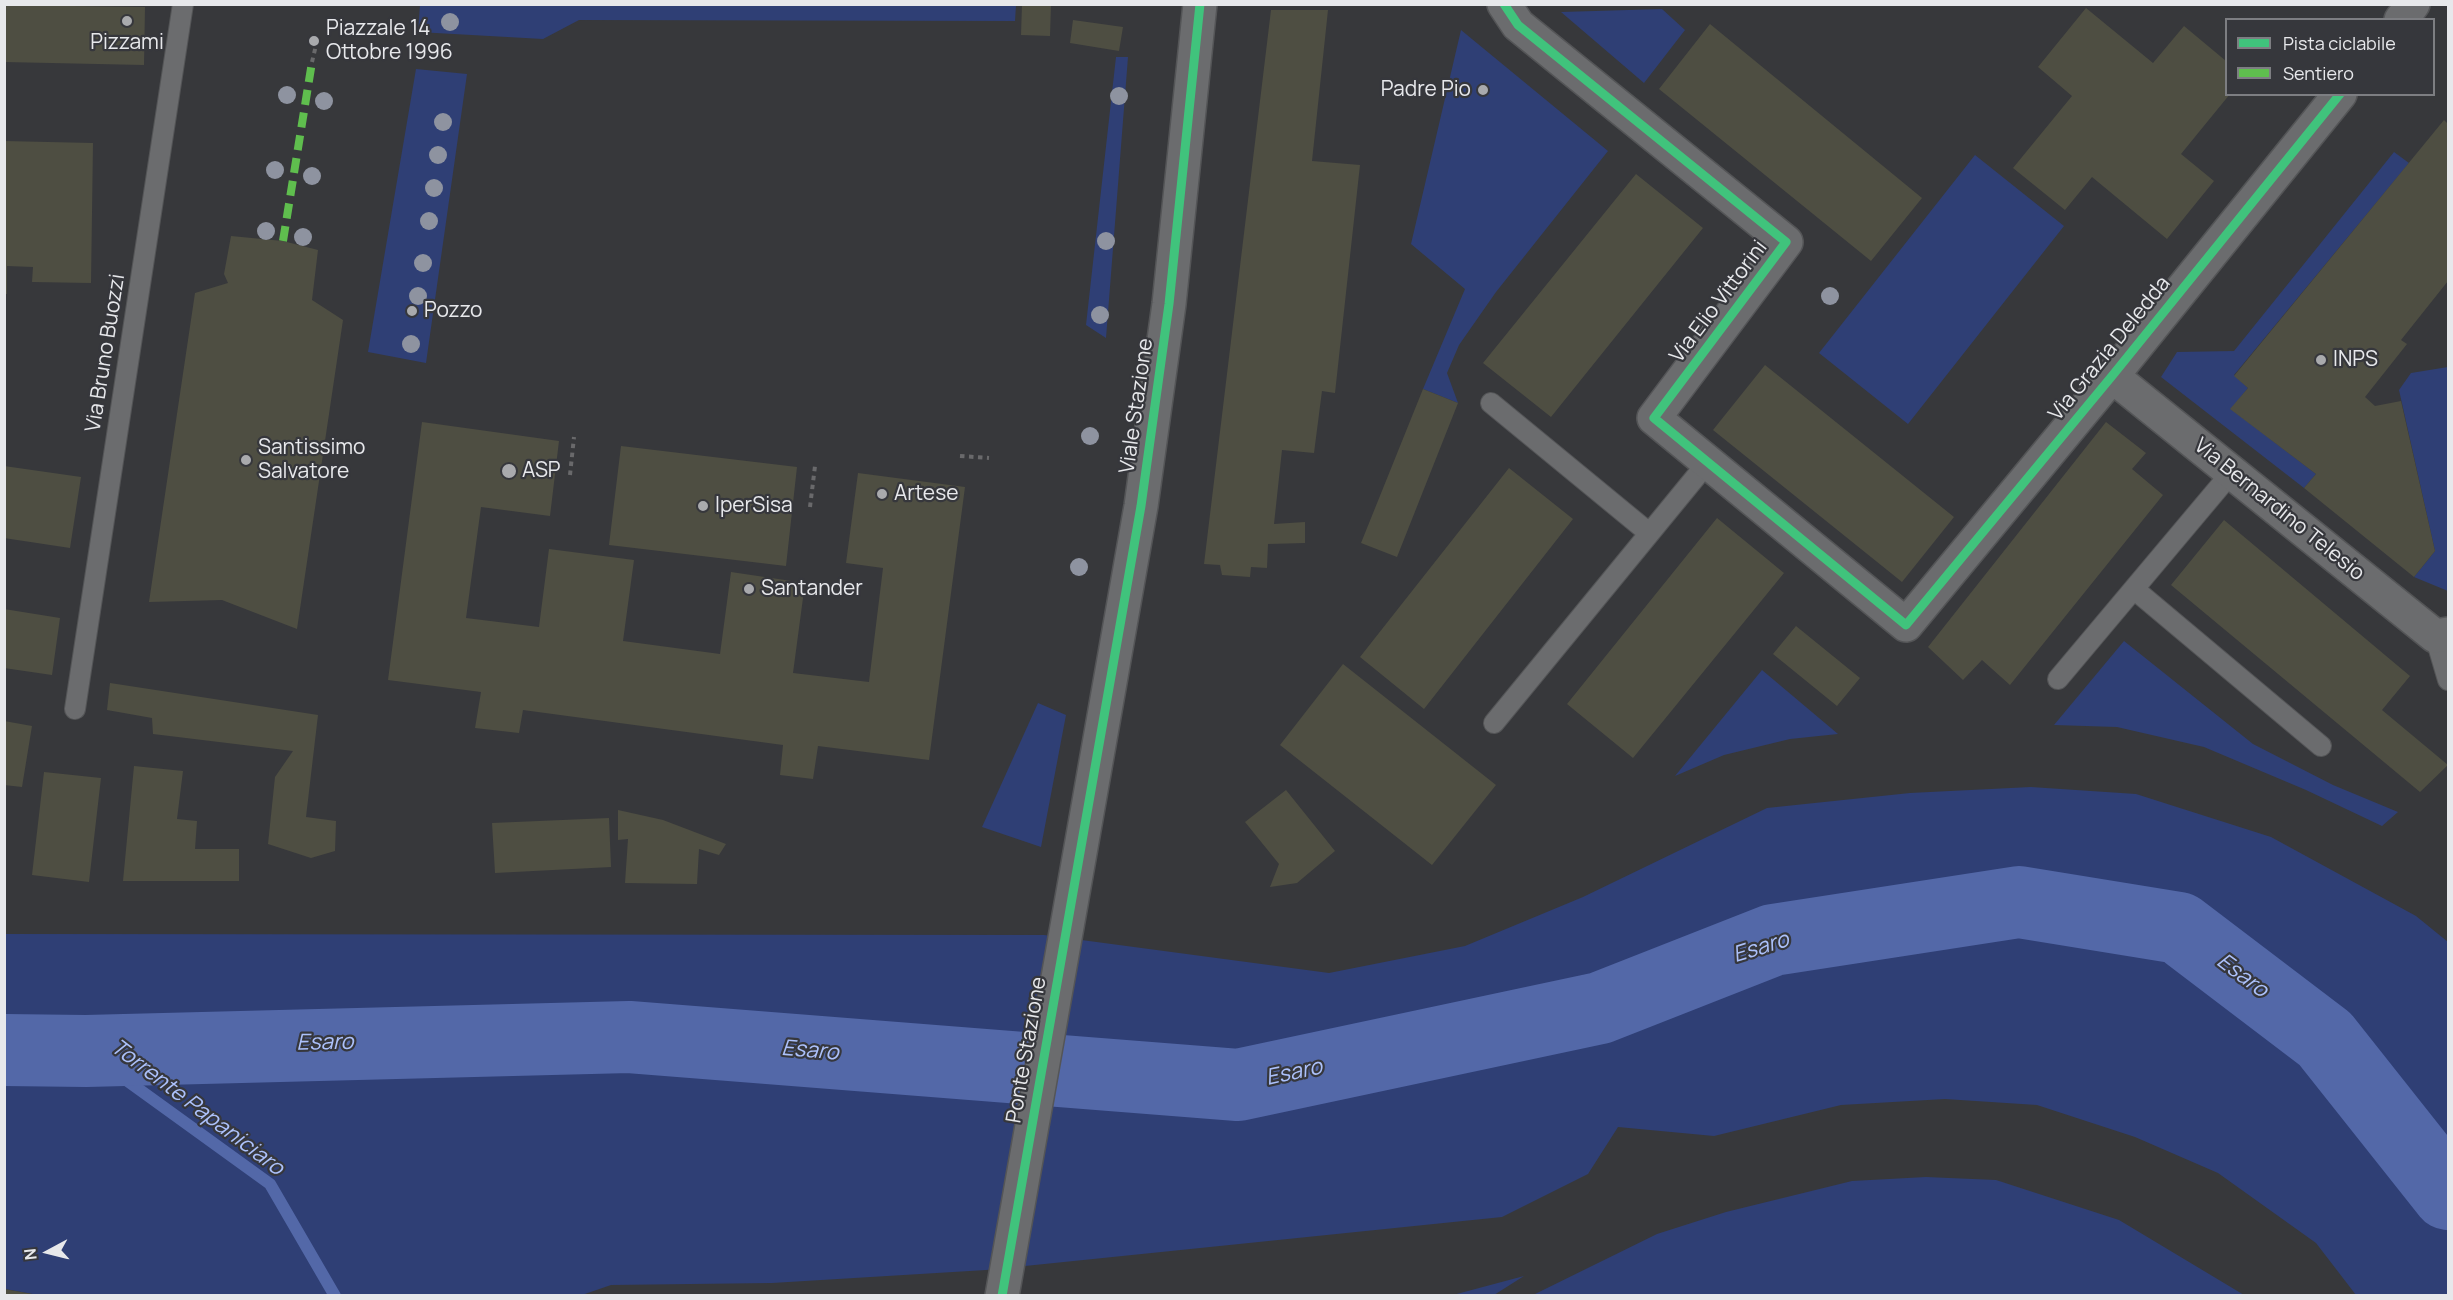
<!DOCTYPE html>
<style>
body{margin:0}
#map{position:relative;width:2453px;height:1300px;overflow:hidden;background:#37383b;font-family:Manrope,sans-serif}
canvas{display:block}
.frame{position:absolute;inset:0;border:6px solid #e7e8eb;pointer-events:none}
.legend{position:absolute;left:2225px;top:18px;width:210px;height:78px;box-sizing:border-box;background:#36373c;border:2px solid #7d7e82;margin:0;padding:8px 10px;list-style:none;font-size:18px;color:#e7e8eb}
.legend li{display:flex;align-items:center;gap:12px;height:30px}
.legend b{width:30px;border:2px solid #7d7e82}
.north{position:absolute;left:18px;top:1222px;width:60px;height:60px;-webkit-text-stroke:4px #36373c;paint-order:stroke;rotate:263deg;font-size:16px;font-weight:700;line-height:24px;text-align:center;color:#e7e8eb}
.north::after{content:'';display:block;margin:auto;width:21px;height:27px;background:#e7e8eb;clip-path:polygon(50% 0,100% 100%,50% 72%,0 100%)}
</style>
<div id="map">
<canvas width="2453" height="1300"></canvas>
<div class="frame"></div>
<ul class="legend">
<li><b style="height:8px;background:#40c37c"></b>Pista ciclabile</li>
<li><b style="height:8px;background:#5fbe4e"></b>Sentiero</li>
</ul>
<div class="north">N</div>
</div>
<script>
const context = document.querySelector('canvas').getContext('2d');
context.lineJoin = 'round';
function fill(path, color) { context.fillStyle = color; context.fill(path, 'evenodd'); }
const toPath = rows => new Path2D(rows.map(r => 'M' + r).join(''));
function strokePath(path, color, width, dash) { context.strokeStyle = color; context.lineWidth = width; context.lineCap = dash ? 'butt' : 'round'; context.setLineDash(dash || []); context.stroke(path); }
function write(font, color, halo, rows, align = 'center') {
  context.font = font + ' Manrope,sans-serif'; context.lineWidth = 4.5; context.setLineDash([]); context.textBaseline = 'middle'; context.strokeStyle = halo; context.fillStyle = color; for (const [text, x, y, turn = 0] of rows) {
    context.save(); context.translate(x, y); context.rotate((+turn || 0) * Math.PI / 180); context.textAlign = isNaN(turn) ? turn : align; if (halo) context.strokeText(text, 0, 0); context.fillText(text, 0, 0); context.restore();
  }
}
fill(toPath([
 [420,5,520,4,1016,5,1015,21,579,20,543,39,418,32],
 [1662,9,1685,30,1644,83,1561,12],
 [1461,30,1608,151,1496,292,1459,345,1447,373,1458,403,1423,389,1465,289,1411,244],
 [1116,57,1128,57,1106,338,1086,325],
 [416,69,467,74,426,363,368,352],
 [2394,152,2409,163,2234,375,2248,388,2231,409,2316,474,2304,488,2161,377,2177,352,2234,351],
 [1975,155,2064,226,1908,424,1819,353],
 [2448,367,2448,591,2414,577,2435,551,2399,390,2411,373],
 [2124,641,2253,744,2333,785,2398,812,2382,826,2306,790,2204,747,2117,727,2054,725],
 [1762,670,1838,734,1790,739,1724,755,1675,776],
 [1038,703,1066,715,1041,847,982,827],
 [2031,787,2136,794,2271,837,2416,916,2448,942,2448,1295,2356,1295,2316,1243,2218,1173,2135,1137,2037,1105,1945,1099,1841,1105,1714,1136,1618,1127,1588,1174,1502,1217,986,1270,772,1283,611,1285,579,1296,38,1295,5,1289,4,934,1044,935,1329,973,1465,946,1583,897,1767,808,1910,793],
 [1926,1177,1996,1180,2119,1220,2244,1295,1533,1295,1657,1234,1726,1212,1852,1181],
 [1524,1276,1494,1295,1453,1295]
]), '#2f3f75');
strokePath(toPath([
 [86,1051,270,1184,335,1296]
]), '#5368a8', 12);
strokePath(toPath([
 [4,1050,86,1051,629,1037,1238,1085,1600,1008,1773,940,2019,902,2179,928,2325,1039,2448,1194]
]), '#5368a8', 72);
fill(toPath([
 [1022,4,1051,4,1050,36,1021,35],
 [4,5,145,7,144,65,4,62],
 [2086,8,2153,63,2184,26,2226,61,2226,94,2230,94,2181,154,2214,181,2167,239,2092,177,2065,210,2013,168,2072,96,2038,67],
 [1271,10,1328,10,1312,161,1360,165,1335,393,1322,391,1314,453,1282,450,1274,524,1305,522,1305,543,1268,544,1267,568,1251,567,1250,577,1222,575,1220,565,1204,564],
 [1073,20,1123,27,1119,51,1070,43],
 [1710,24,1922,198,1871,261,1659,89],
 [2444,120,2448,124,2448,281,2401,340,2407,344,2365,397,2375,406,2401,401,2435,551,2414,577,2304,488,2316,474,2230,409,2248,388,2234,376],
 [4,141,93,143,91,283,32,282,33,267,7,266,7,294,4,294],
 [1636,174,1703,228,1551,417,1483,363],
 [231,236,283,241,318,250,312,300,343,320,297,629,222,600,149,602,195,293,228,283,224,274],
 [1765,365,1954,517,1902,582,1713,430],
 [1423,389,1458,403,1397,557,1361,543],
 [422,422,559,441,550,516,481,507,466,618,539,627,549,549,634,560,623,641,720,654,731,572,805,583,793,673,869,682,883,568,846,563,858,473,965,487,929,760,818,746,813,779,780,775,783,745,523,710,519,733,475,728,481,692,388,680],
 [2106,422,2146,453,2132,469,2163,495,2010,685,1982,660,1963,680,1928,647],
 [621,446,797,467,786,566,609,545],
 [4,466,81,477,70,548,4,538],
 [1509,468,1573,519,1424,709,1360,657],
 [1717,518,1784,573,1633,758,1567,704],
 [2224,520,2410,676,2382,710,2448,765,2420,792,2171,585],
 [4,609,60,618,52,675,4,668],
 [1796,626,1860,678,1837,706,1773,654],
 [1343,664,1496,785,1432,865,1280,745],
 [110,683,318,715,306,817,336,821,335,851,311,858,268,844,275,777,293,751,153,734,152,718,107,710],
 [4,721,32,726,22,787,4,785],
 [134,766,183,771,177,819,197,821,195,849,239,849,239,881,123,881],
 [44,772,101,778,89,882,32,875],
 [1286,790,1335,851,1297,883,1270,887,1279,864,1245,822],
 [618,810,663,820,726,844,719,855,699,849,697,884,625,883,628,839,618,840],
 [609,818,611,867,495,873,492,823],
 [4,1289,32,1294,31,1296,4,1296]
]), '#4e4e42');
const lane = toPath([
 [1491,403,1649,533],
 [2134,589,2321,746],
 [2435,636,2448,680],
 [2058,679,2232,472],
 [75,709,183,4],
 [1494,723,1708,462]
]);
const street = toPath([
 [1504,4,1518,25,1786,242,1654,418,1906,625,2112,376,2340,94],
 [2401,20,2413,4],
 [2112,376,2435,636,2448,634],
 [1002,1296,1141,506,1169,304,1200,4]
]);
strokePath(lane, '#545557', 22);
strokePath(street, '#545557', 36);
strokePath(toPath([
 [312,62,317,41],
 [960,456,989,458],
 [570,475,574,437],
 [810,507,815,466]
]), '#69696b', 4, [4.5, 4.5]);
strokePath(lane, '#6b6c6e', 20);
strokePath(street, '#6b6c6e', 33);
strokePath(toPath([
 [283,241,312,62]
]), '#5fbe4e', 8, [15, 8]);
strokePath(toPath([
 [1504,4,1518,25,1786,242,1654,418,1906,625,2112,376,2340,94],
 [1002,1296,1141,506,1169,304,1200,4]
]), '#40c37c', 9);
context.fillStyle = '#8e93a0';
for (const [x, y] of [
 [450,22],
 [287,95],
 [1119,96],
 [324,101],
 [443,122],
 [438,155],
 [275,170],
 [312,176],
 [434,188],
 [429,221],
 [266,231],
 [303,237],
 [1106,241],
 [423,263],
 [418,296],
 [1830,296],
 [1100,315],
 [411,344],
 [1090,436],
 [1079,567]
]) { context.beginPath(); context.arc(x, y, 9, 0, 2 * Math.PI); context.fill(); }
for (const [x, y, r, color] of [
 [127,21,6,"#a9aaad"],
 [314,41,6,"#a9aaad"],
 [1483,90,6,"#a9aaad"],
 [412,311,6,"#a9aaad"],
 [2321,360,6,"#a9aaad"],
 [246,460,6,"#a9aaad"],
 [509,471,8,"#a9aaad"],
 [882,494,6,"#a9aaad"],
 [703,506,6,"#a9aaad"],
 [749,589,6,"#a9aaad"]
]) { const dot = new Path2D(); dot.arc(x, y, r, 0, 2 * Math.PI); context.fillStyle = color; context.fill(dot); strokePath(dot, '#36373c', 2); }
write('21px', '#e7e8eb', '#36373c', [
 ["Piazzale 14",326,29],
 ["Ottobre 1996",326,53],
 ["Pizzami",127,43,"center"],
 ["Padre Pio",1471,90,"right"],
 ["Pozzo",424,311],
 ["INPS",2333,360],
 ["Santissimo",258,448],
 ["Salvatore",258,472],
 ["ASP",522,471],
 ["Artese",894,494],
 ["IperSisa",715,506],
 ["Santander",761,589]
], 'left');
write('21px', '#e7e8eb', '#36373c', [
 ["Via Elio Vittorini",1719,302,-53],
 ["Via Grazia Deledda",2110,349,-51],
 ["Via Bruno Buozzi",106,353,-81],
 ["Viale Stazione",1137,406,-82],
 ["Via Bernardino Telesio",2279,510,39],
 ["Ponte Stazione",1027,1050,-80]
]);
write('italic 22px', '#acc1fb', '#36373c', [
 ["Esaro",1761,948,-17],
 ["Esaro",2242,976,37],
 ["Esaro",325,1043,-1],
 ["Esaro",810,1051,5],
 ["Esaro",1294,1073,-12],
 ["Torrente Papaniciaro",197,1108,37]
]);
</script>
